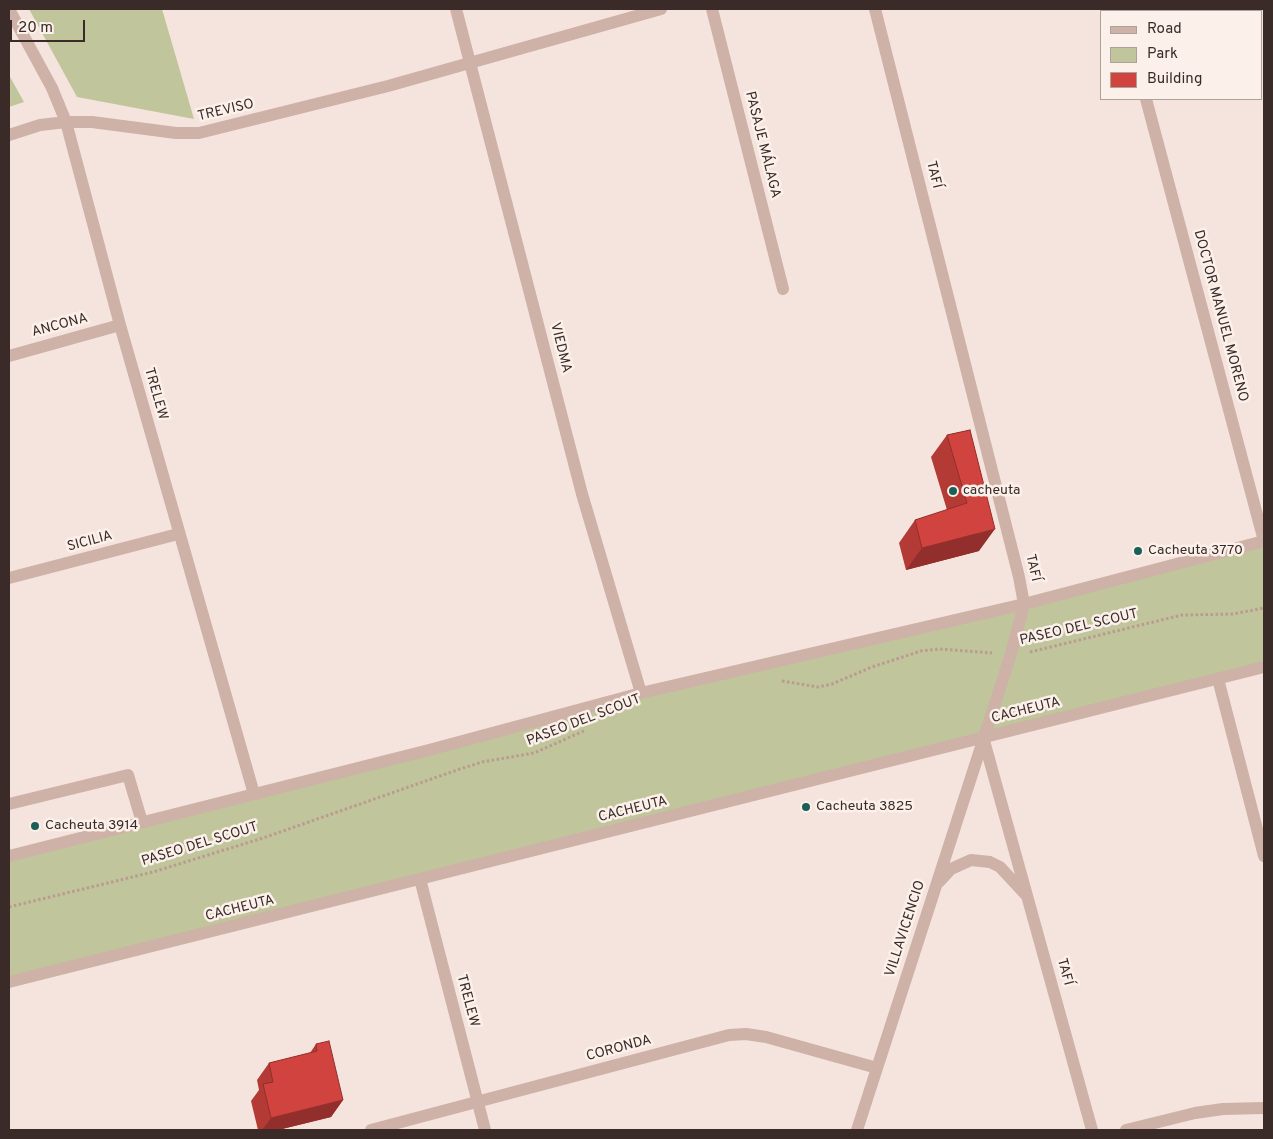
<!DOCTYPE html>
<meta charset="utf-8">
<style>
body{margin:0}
#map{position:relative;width:1273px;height:1139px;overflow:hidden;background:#f5e4dd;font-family:Overpass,sans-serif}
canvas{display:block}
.frame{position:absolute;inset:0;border:10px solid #3a2a28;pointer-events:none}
.legend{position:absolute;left:1100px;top:10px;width:162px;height:90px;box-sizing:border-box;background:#fbf0ea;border:1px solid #aea19c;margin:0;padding:6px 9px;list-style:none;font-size:15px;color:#3a2a28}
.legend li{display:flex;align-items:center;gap:10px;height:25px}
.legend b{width:25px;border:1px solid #aea19c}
.scale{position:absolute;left:10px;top:20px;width:75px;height:22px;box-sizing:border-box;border:2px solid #3a2a28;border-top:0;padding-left:6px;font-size:15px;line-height:18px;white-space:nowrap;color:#3a2a28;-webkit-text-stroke:4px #fbf0ea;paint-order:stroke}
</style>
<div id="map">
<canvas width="1273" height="1139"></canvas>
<div class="frame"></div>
<ul class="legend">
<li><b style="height:6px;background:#ceb1a7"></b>Road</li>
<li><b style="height:14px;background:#c0c59b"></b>Park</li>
<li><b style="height:14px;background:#d1433f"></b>Building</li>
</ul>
<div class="scale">20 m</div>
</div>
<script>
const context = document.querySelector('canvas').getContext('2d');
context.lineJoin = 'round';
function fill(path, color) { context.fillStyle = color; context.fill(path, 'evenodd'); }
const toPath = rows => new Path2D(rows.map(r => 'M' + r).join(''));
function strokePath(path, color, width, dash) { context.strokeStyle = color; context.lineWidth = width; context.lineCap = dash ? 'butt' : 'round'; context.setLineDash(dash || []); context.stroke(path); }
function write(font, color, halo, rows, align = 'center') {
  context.font = font + ' Overpass,sans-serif'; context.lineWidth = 5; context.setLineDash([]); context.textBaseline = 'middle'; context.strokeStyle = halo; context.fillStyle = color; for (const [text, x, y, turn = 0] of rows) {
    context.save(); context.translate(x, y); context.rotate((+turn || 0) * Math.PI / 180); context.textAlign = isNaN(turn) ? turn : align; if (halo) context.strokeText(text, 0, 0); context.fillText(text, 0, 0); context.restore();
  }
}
fill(toPath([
 [29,9,162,9,194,119,77,97],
 [9,75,24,102,9,107],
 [1264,541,1264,667,9,982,9,856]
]), '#c0c59b');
strokePath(toPath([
 [1030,652,1182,615,1233,614,1264,608],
 [782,681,818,687,832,684,872,667,921,651,940,649,992,653],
 [9,907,153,872,263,838,460,769,482,762,534,753,586,730]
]), '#ba9a91', 3, [2.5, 2.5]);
strokePath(toPath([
 [712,9,783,289]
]), '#ceb1a7', 12);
strokePath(toPath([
 [9,9,52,88,66,122,120,325,254,794],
 [456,9,582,494,641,693],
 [1122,9,1123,11],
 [1146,99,1264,541],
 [9,135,40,125,66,122,92,122,176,133,199,133,388,86,661,9],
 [9,356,120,325],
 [9,578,178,534],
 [1218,679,1264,856],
 [983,737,1092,1130],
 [9,804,128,775,142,822],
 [420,879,485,1130],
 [939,882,951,869,971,860,990,862,1000,867,1026,895],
 [371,1130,729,1035,746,1034,766,1037,877,1068],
 [857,1130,1011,654,1024,604,1019,577,875,9],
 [1126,1130,1195,1113,1223,1109,1264,1108]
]), '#ceb1a7', 12);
strokePath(toPath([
 [9,856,429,750,641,693,1024,604,1264,541],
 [9,982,1264,667]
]), '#ceb1a7', 12);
fill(toPath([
 [970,430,979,551,906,570,899,543,915,520,947,510,931,457,947,435],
 [316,1044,343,1100,331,1117,278,1130,258,1130,251,1101,259,1090,257,1080,269,1063,310,1053]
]), '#b43a36');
fill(toPath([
 [995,529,979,551,906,570,922,548],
 [343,1100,331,1117,278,1130,262,1130,271,1118]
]), '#922f2c');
const building = toPath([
 [970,430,995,529,922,548,915,520,967,503,947,435,970,430],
 [329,1041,343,1100,271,1118,263,1084,273,1082,269,1063,317,1051,316,1044,329,1041]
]);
fill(building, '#d1433f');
strokePath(building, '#922f2c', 1);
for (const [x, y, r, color] of [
 [953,491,5,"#1a6056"],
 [1138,551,5,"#1a6056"],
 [806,807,5,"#1a6056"],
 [35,826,5,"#1a6056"]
]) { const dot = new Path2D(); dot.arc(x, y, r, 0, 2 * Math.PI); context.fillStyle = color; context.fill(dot); strokePath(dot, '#fbf0ea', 2); }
write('14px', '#3a2a28', '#fbf0ea', [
 ["TREVISO",226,111,-13],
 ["PASAJE MÁLAGA",762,145,76],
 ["TAFÍ",933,175,76],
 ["DOCTOR MANUEL MORENO",1220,316,75],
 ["ANCONA",60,326,-15],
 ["VIEDMA",560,348,76],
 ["TRELEW",155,394,74],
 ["SICILIA",90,542,-15],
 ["TAFÍ",1032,568,77],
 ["PASEO DEL SCOUT",1079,628,-13],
 ["CACHEUTA",1026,711,-14],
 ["PASEO DEL SCOUT",584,721,-21],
 ["CACHEUTA",633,810,-14],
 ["PASEO DEL SCOUT",200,845,-17],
 ["CACHEUTA",240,909,-14],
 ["VILLAVICENCIO",906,929,-72],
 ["TAFÍ",1064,972,75],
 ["TRELEW",467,1001,75],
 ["CORONDA",619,1049,-15]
]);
write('14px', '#3a2a28', '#fbf0ea', [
 ["cacheuta",963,491],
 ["Cacheuta 3770",1148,551],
 ["Cacheuta 3825",816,807],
 ["Cacheuta 3914",45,826]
], 'left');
</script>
